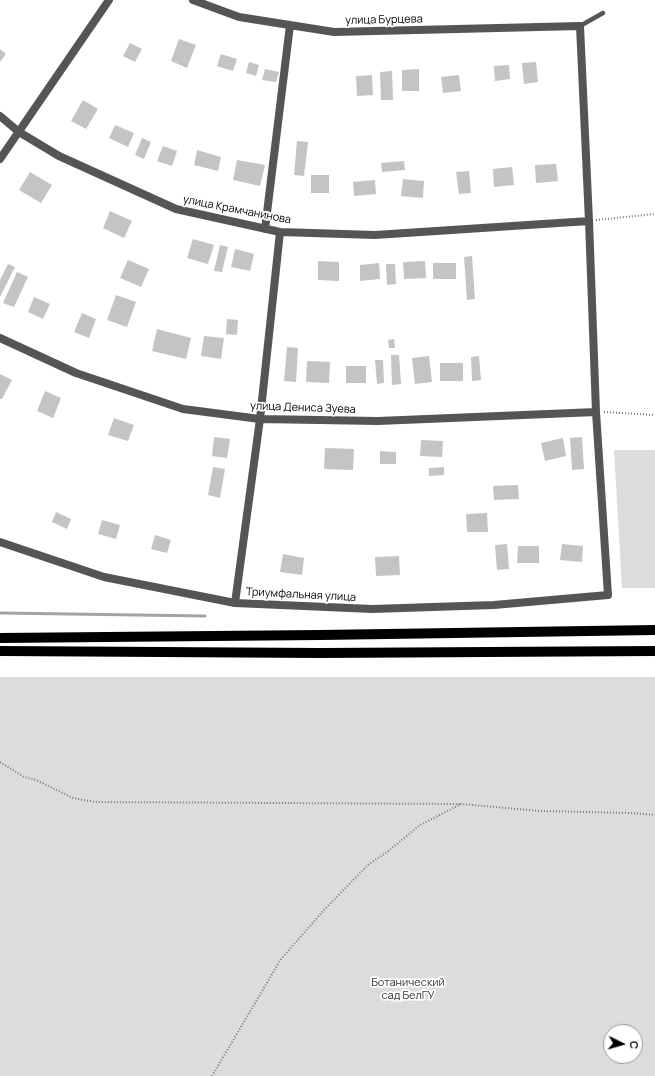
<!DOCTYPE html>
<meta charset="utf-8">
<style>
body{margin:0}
#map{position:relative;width:655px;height:1076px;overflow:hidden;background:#fff;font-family:Manrope,sans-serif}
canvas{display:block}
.north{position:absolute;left:603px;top:1024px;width:40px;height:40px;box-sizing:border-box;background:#fff;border:1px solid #999;border-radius:50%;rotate:95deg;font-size:11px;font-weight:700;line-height:16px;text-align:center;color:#000}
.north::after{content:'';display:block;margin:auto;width:14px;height:18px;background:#000;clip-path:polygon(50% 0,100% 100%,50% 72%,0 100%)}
</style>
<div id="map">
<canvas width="655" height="1076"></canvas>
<div class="north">С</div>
</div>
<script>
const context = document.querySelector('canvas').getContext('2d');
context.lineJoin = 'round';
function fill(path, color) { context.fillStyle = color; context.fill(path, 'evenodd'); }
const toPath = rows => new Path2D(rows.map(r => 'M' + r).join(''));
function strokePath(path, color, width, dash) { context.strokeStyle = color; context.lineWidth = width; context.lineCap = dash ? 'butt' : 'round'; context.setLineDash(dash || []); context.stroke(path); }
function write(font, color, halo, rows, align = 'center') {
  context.font = font + ' Manrope,sans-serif'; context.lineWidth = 3.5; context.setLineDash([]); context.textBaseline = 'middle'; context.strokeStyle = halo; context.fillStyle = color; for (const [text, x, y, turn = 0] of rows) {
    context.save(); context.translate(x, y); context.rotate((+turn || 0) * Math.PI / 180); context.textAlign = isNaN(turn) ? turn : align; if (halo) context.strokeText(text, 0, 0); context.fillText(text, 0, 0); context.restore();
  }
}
fill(toPath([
 [614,450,655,450,655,588,622,588],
 [0,677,655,677,655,1076,0,1076],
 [611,1032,635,1032,635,1056,611,1056]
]), '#dcdcdc');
strokePath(toPath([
 [1,613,205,616]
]), '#a3a3a3', 3);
fill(toPath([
 [179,39,196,45,187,68,171,61],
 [130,43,142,49,135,62,123,56],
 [0,49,6,54,0,62],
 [221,54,237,59,233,71,217,66],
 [249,62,259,65,256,76,246,73],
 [536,62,538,82,524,84,522,63],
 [509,65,510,79,495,81,494,66],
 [265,69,279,72,276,82,262,80],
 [419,69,419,91,402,91,402,70],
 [392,71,393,100,381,100,380,72],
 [372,75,373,95,357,96,356,76],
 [459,75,461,91,443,93,441,77],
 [83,100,98,109,86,129,71,121],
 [115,125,134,133,128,147,109,138],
 [142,138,151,142,144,159,135,155],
 [297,141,308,142,304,176,294,175],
 [163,146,177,151,172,166,157,161],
 [197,150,221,157,218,171,194,165],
 [237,160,265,165,260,186,233,180],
 [404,161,405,170,382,172,381,163],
 [556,164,558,181,536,183,535,165],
 [512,167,514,185,494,187,493,169],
 [469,171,471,193,459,194,456,172],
 [30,172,52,185,41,203,19,190],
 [311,175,329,175,329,193,311,193],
 [403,179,424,181,423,198,401,196],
 [375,180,376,194,354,196,353,182],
 [110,211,132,221,124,238,103,228],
 [193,239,214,245,208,264,187,258],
 [220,245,228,247,222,272,214,271],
 [235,249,254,254,250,271,231,267],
 [472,256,475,299,467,300,464,257],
 [128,260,149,269,141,287,120,278],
 [318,261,339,262,339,281,318,280],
 [425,261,426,278,404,279,403,262],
 [379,263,380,279,360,281,360,265],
 [433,263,456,263,456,279,433,279],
 [8,264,15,267,0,297,0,280],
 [386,264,395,264,396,284,387,285],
 [17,272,28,277,14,307,3,303],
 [116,295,136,302,127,327,107,320],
 [34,297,50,304,43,319,28,312],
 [82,313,96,319,89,338,74,332],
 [227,319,238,320,237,335,226,334],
 [157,329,191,338,186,359,152,351],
 [204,336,224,338,221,359,201,356],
 [394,339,395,348,389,348,388,340],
 [287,347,298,348,296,382,284,381],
 [391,355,399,355,401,384,392,385],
 [429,356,432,382,415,384,412,358],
 [479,356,481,380,472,381,471,357],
 [375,360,383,360,384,383,377,384],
 [307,361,330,362,329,383,306,382],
 [440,363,463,363,463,381,440,381],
 [346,366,366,366,366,383,346,383],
 [0,374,12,380,2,399,0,399],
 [45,391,61,398,53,418,37,411],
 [114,418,134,425,128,441,108,435],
 [214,437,230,439,227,458,212,456],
 [582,437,584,469,572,470,570,438],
 [563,438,566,456,545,461,541,443],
 [421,440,443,441,442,457,420,456],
 [325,448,354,449,353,470,324,469],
 [380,451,396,452,396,464,380,464],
 [213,467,225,469,220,498,208,495],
 [444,467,444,475,429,476,429,468],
 [518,485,519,499,494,500,493,486],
 [56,512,71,519,67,529,52,522],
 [487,513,488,532,467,532,466,514],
 [102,520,120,525,116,539,98,534],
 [155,535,171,540,167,553,151,549],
 [507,544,509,569,497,570,495,545],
 [562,544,583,546,582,562,560,560],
 [518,546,539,546,539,563,517,563],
 [283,554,304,558,302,575,280,572],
 [399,556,400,575,376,576,375,557]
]), '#c4c4c4');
strokePath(toPath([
 [596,220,655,214],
 [604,412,655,415],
 [0,762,24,777,36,780,73,798,95,802,460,804],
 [212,1076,281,959,324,910,369,864,386,853,420,825,461,804,540,811,632,813,655,815]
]), '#777', 2, [1, 2]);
strokePath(toPath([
 [580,26,603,13]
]), '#555', 4.5);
strokePath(toPath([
 [0,116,19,132,59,156,176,209,280,232,375,235,589,221],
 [0,159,109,0],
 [265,229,290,25],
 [0,338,76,373,183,409,260,419,378,421,596,412],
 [0,542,104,577,235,603,372,609,494,605,608,595,596,412,589,221,580,26,334,32,239,17,193,0],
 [235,603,260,419,280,232]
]), '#555', 8);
strokePath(toPath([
 [0,638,320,635,655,630],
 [0,651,320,653,655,651]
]), '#000', 10);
write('11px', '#000', '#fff', [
 ["улица Бурцева",384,20,-1],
 ["улица Крамчанинова",237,210,11],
 ["улица Дениса Зуева",303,408,2],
 ["Триумфальная улица",301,595,3]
]);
write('11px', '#333', '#fff', [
 ["Ботанический",408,983],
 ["сад БелГУ",408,996]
]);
</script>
